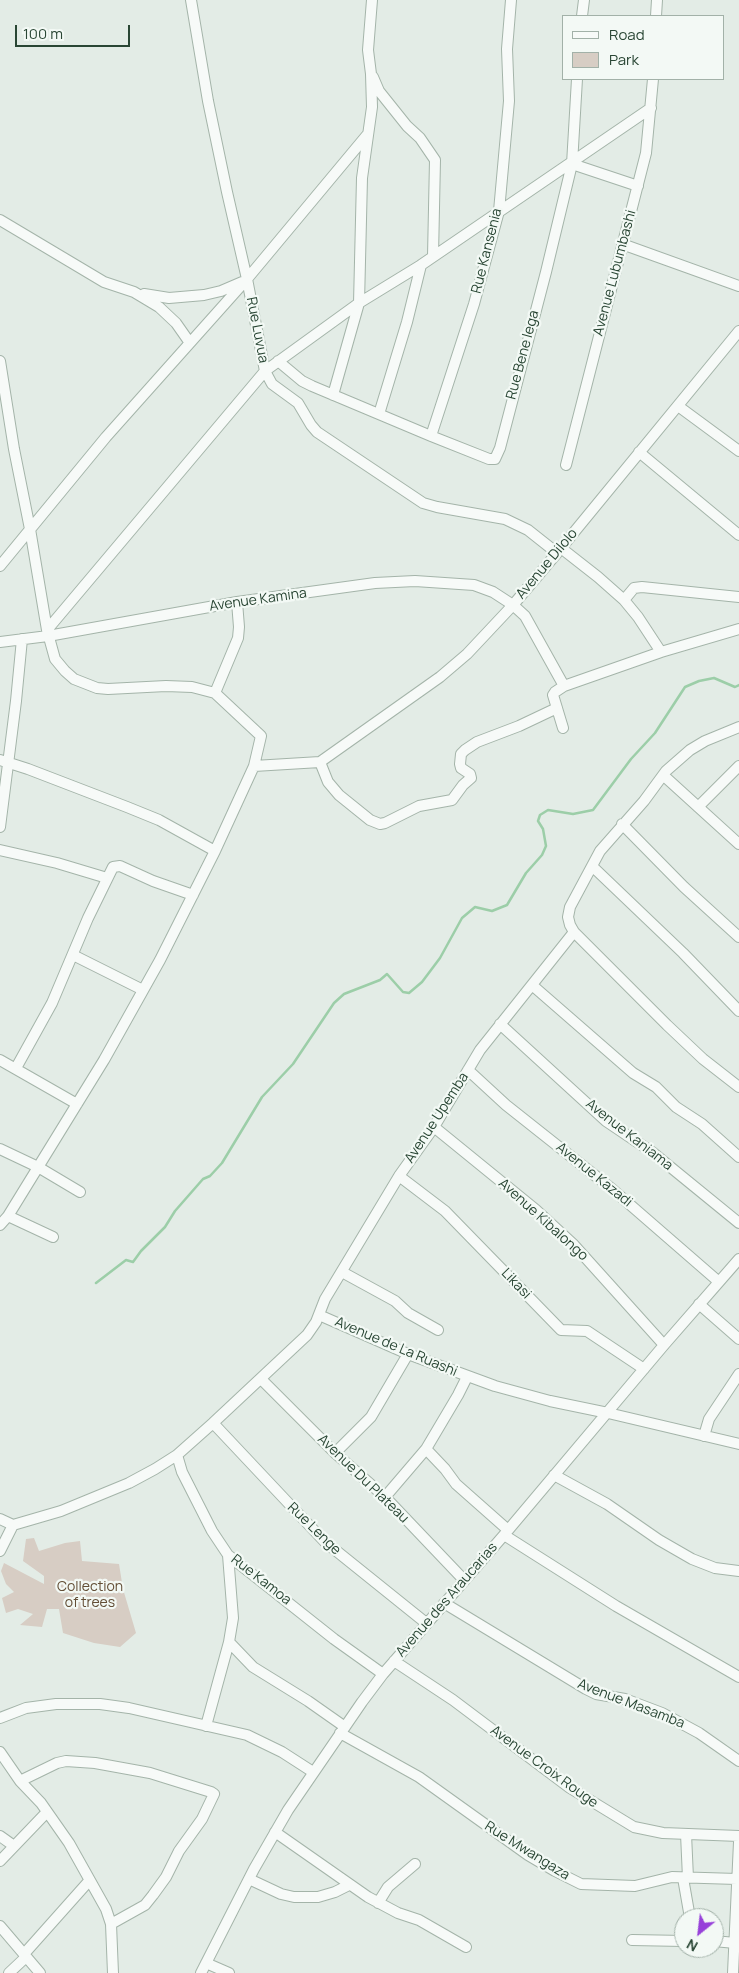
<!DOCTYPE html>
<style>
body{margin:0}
#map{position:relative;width:739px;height:1973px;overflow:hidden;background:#e3ece6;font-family:Manrope,sans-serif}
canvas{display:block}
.legend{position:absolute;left:562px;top:15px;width:162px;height:65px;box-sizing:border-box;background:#f3f9f5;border:1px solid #a2b1a8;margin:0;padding:6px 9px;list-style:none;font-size:15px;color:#294634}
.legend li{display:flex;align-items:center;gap:10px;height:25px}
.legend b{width:25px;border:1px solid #a2b1a8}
.north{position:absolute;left:674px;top:1908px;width:50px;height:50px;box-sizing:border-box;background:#f3f9f5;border:1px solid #a2b1a8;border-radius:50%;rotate:209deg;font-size:14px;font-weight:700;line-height:20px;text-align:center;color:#294634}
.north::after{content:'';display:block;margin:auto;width:18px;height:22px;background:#9741d9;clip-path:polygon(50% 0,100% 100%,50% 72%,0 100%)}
.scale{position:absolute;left:15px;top:25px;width:115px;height:22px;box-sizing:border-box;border:2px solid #294634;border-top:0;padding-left:6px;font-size:15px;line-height:18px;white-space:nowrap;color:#294634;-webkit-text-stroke:4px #f3f9f5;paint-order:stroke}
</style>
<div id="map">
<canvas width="739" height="1973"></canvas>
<ul class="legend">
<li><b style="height:6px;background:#f7faf8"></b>Road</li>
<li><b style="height:14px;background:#d7cdc4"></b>Park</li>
</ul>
<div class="north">N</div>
<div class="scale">100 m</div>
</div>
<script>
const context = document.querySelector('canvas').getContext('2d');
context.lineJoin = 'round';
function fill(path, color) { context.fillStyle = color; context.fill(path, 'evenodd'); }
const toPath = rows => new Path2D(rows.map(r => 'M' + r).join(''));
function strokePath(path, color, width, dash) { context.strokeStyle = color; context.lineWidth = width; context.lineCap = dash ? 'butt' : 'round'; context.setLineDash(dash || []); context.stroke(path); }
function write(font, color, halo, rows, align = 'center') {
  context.font = font + ' Manrope,sans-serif'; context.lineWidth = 4.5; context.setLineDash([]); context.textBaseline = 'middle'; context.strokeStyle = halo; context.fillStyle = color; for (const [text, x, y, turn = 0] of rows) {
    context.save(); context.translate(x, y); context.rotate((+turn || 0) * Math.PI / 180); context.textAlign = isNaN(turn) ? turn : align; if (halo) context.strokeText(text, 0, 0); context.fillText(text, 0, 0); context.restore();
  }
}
fill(toPath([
 [34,1538,39,1551,65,1543,80,1541,82,1561,119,1564,123,1589,136,1633,120,1647,94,1643,63,1633,59,1609,47,1609,42,1627,20,1625,33,1614,18,1609,6,1613,2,1598,14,1592,6,1584,1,1571,4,1563,44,1584,44,1576,23,1561,26,1539]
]), '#d7cdc4');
strokePath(toPath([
 [96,1283,126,1260,133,1262,141,1251,165,1227,175,1211,203,1179,210,1176,222,1163,262,1097,293,1064,334,1003,344,994,380,980,387,974,403,992,409,993,422,982,440,958,462,918,475,907,492,911,507,905,526,873,542,855,546,846,543,829,538,821,540,815,548,810,573,814,593,810,631,759,655,733,685,687,699,681,714,678,735,687,739,685]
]), '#9ccea8', 2.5);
const minor = toPath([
 [191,0,208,101,227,192,247,279,265,371,272,384,298,403,311,425,317,432,423,503,437,507,505,519,528,530,557,553],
 [582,16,584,0],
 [656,16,657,0],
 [373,77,379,91,407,126,420,138,435,160,433,256],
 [572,164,638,186],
 [0,220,104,282,134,292,159,307,176,323,190,343],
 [622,244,739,286],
 [144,294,169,298,204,295,221,291,242,282],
 [0,361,14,449,30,529,47,630,55,659,65,671,74,679,97,688,108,689,166,686,192,687,215,693,261,736,254,766,215,851,160,960,104,1060,8,1216,0,1225],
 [278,361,302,381,312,386,431,436,489,459,495,459,500,448,546,272,572,164,577,79],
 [333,395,359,303,362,178,372,107,371,74,368,50,372,0],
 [678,406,739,451],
 [379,414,407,322,421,265],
 [431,436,474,304,499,211,509,101,507,49,511,0],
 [639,452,739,535],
 [566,465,646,153,653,79],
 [561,548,598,577,624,600,638,617,661,652],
 [0,566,106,437,247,279,367,135],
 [624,600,634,588,642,587,739,597],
 [47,630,265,371,359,303,421,265,651,108],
 [0,642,48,636,237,602,375,583,415,581,474,585,493,592,513,605,525,616,564,686],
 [215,693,238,638,239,627,237,602],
 [739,727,705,741,690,750,666,771,644,801,600,851,570,907,568,917,570,925,574,932,667,1025,703,1059,739,1087],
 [563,728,553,695,555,692,564,686,661,652,739,629],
 [0,760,28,769,127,807,159,820,215,851],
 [320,762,440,677,467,654,513,605,557,553,739,331],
 [320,762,328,782,339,795,370,820,380,824,385,823,419,806,452,800,463,785,471,778,470,774,461,768,460,764,461,754,465,750,477,742,519,726,557,708],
 [254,766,320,762],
 [663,775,739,844],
 [698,807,739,766],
 [622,824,684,887,739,937],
 [0,827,16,701,22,639],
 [0,850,57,863,107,878],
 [593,867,683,953,739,1011],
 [73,955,143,990],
 [532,985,633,1073,656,1087,676,1107,702,1124,739,1157],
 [500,1024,606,1121,652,1152,739,1223],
 [0,1060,77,1104],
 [16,1068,52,1003,88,918,113,867,120,866,153,881,193,895],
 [468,1070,506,1105,612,1189,719,1282],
 [434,1127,536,1210,574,1245,664,1345],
 [0,1149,38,1167,80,1192],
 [399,1176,445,1211,561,1330,587,1331,644,1369],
 [8,1216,53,1237],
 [342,1272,395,1301,408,1313,438,1330],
 [699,1304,739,1339],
 [319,1315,408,1354,495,1386,550,1401,608,1413,739,1444],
 [261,1379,335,1453,385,1497,464,1580],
 [213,1423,324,1541,426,1623],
 [704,1436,709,1419,739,1374],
 [426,1449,445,1469,456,1484,508,1530],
 [335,1453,371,1417,408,1354],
 [177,1455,182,1472,212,1531,228,1555,334,1639,383,1674],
 [554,1475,607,1504,659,1540,692,1559,715,1568,739,1571],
 [385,1497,426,1449,458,1395,467,1377],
 [0,1519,13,1525,61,1511,129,1483,155,1469,177,1455,213,1423,307,1335,316,1322,325,1299,399,1176,434,1127,480,1050,574,932],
 [504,1535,616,1606,739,1677],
 [0,1551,13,1525],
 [444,1603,586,1689,596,1694,625,1699,662,1713,699,1733,739,1761],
 [229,1642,253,1667,308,1701,345,1727],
 [394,1661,453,1700,570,1788,634,1827,663,1833,739,1836],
 [0,1718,26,1708,56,1704,100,1704,129,1708,247,1735,282,1752,313,1772],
 [206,1726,229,1642,233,1618,228,1555],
 [340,1733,419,1777,528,1855,555,1871,581,1884,635,1886,672,1877,737,1879],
 [0,1752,20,1781,41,1803,69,1843,106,1909,111,1924,113,1973],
 [20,1781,57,1763,66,1761,95,1763,150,1773,211,1792,214,1794,202,1819,179,1851,166,1877,153,1895,145,1905,111,1924],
 [275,1832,368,1897,398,1913,419,1920,466,1947],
 [686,1834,688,1878],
 [0,1836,14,1846],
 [0,1861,47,1812],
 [683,1878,690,1918],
 [249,1879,281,1894,294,1897,318,1897,335,1892,349,1885],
 [378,1903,388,1887,415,1864],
 [0,1926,40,1973],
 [632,1940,684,1941],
 [714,1941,735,1943],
 [24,1954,89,1881],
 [206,1963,229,1973],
 [9,1973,26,1957],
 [201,1973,254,1869,288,1810,362,1702,383,1674,504,1535,664,1345,739,1259],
 [733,1973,739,1842]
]);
strokePath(minor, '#a4b4a9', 12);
strokePath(minor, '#f7faf8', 10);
write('14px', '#294634', '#f3f9f5', [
 ["Rue Kansenia",487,251,-76],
 ["Avenue Lubumbashi",615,273,-75],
 ["Rue Luvua",257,330,79],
 ["Rue Bene lega",523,355,-75],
 ["Avenue Dilolo",547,564,-50],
 ["Avenue Kamina",258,600,-8],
 ["Avenue Upemba",437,1118,-57],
 ["Avenue Kaniama",629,1135,38],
 ["Avenue Kazadi",594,1175,39],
 ["Avenue Kibalongo",543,1220,42],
 ["Likasi",516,1284,46],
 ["Avenue de La Ruashi",396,1347,23],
 ["Avenue Du Plateau",363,1479,44],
 ["Rue Lenge",314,1529,44],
 ["Rue Kamoa",261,1580,38],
 ["Avenue des Araucarias",447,1600,-49],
 ["Avenue Masamba",631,1704,21],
 ["Avenue Croix Rouge",544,1767,36],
 ["Rue Mwangaza",527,1851,32]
]);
write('14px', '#634e36', '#f3f9f5', [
 ["Collection",90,1587],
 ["of trees",90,1603]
]);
</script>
